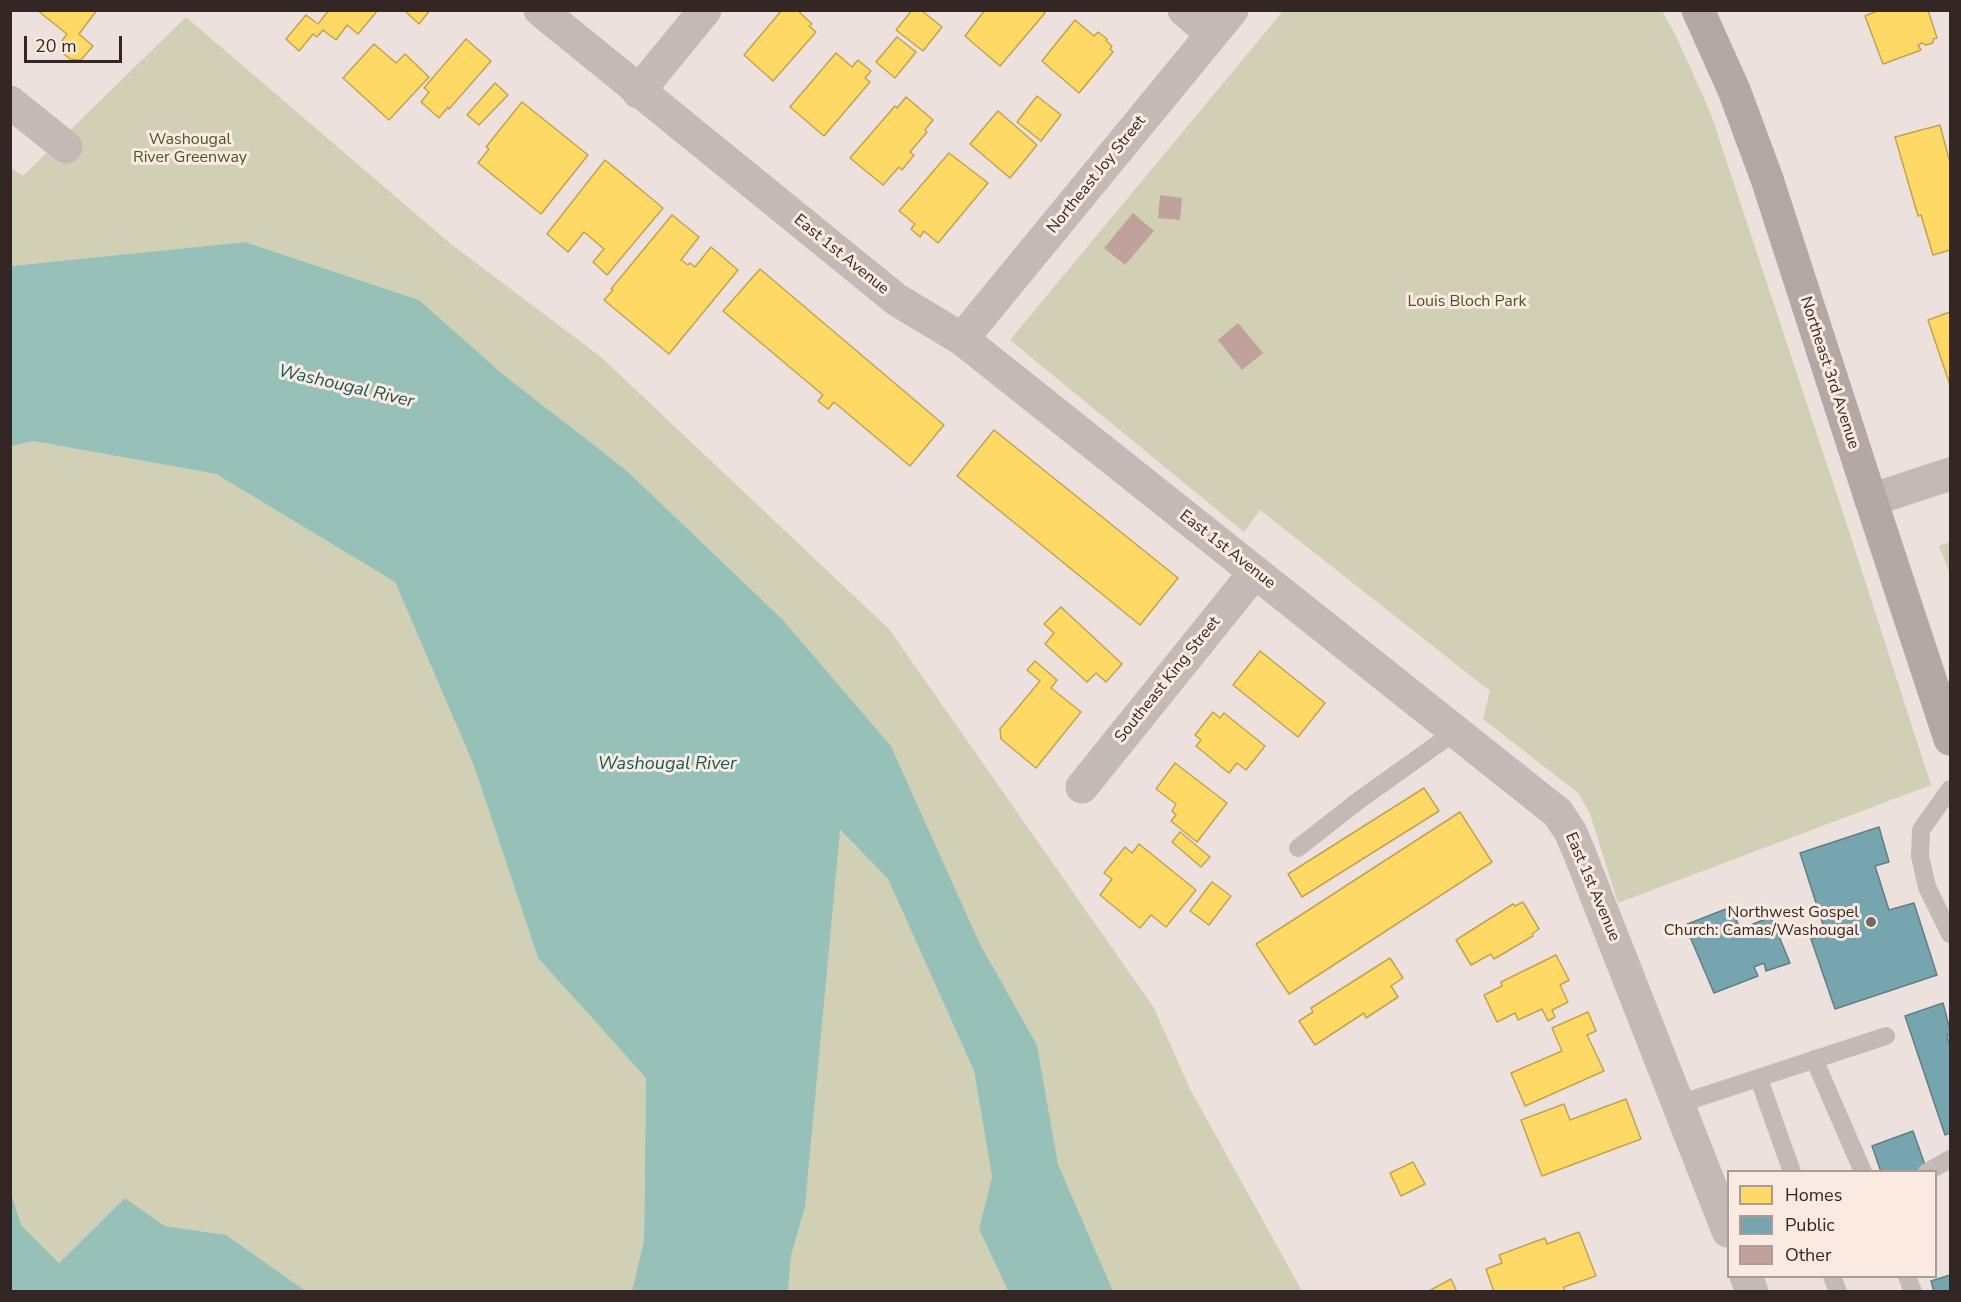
<!DOCTYPE html>
<style>
body{margin:0}
#map{position:relative;width:1961px;height:1302px;overflow:hidden;background:#ece1dc;font-family:"Nunito Sans",sans-serif}
canvas{display:block}
.frame{position:absolute;inset:0;border:12px solid #342624;pointer-events:none}
.legend{position:absolute;left:1727px;top:1170px;width:210px;height:108px;box-sizing:border-box;background:#faeae1;border:2px solid #ab9c95;margin:0;padding:8px 10px;list-style:none;font-size:18px;color:#342624}
.legend li{display:flex;align-items:center;gap:12px;height:30px}
.legend b{width:30px;border:2px solid #ab9c95}
.scale{position:absolute;left:24px;top:36px;width:98px;height:27px;box-sizing:border-box;border:3px solid #342624;border-top:0;padding-left:8px;font-size:18px;line-height:21px;white-space:nowrap;color:#342624;-webkit-text-stroke:4px #faeae1;paint-order:stroke}
</style>
<div id="map">
<canvas width="1961" height="1302"></canvas>
<div class="frame"></div>
<ul class="legend">
<li><b style="height:16px;background:#ffd966"></b>Homes</li>
<li><b style="height:16px;background:#76a5af"></b>Public</li>
<li><b style="height:16px;background:#c1a19c"></b>Other</li>
</ul>
<div class="scale">20 m</div>
</div>
<script>
const context = document.querySelector('canvas').getContext('2d');
context.lineJoin = 'round';
function fill(path, color) { context.fillStyle = color; context.fill(path, 'evenodd'); }
const toPath = rows => new Path2D(rows.map(r => 'M' + r).join(''));
function strokePath(path, color, width, dash) { context.strokeStyle = color; context.lineWidth = width; context.lineCap = dash ? 'butt' : 'round'; context.setLineDash(dash || []); context.stroke(path); }
function write(font, color, halo, rows, align = 'center') {
  context.font = font + ' "Nunito Sans",sans-serif'; context.lineWidth = 6; context.setLineDash([]); context.textBaseline = 'middle'; context.strokeStyle = halo; context.fillStyle = color; for (const [text, x, y, turn = 0] of rows) {
    context.save(); context.translate(x, y); context.rotate((+turn || 0) * Math.PI / 180); context.textAlign = isNaN(turn) ? turn : align; if (halo) context.strokeText(text, 0, 0); context.fillText(text, 0, 0); context.restore();
  }
}
fill(toPath([
 [1283,11,1662,11,1676,36,1711,114,1846,522,1931,785,1618,903,1590,814,1578,793,1483,719,1490,691,1260,510,1244,532,1010,340],
 [186,17,451,244,601,357,889,629,1154,1008,1190,1089,1302,1291,1113,1291,1058,1164,1037,1045,980,944,891,746,783,620,626,470,505,376,419,300,245,242,11,266,10,167,23,176],
 [33,441,216,474,395,582,474,766,538,958,646,1078,644,1240,632,1291,306,1291,226,1235,165,1226,125,1198,59,1263,21,1225,10,1193,10,446],
 [1950,542,1950,574,1939,546],
 [839,830,888,879,974,1071,992,1177,979,1229,1008,1291,788,1292,791,1256,805,1207]
]), '#d1d0b4');
fill(toPath([
 [245,242,419,300,505,376,626,470,783,620,891,746,980,944,1037,1045,1058,1164,1113,1291,1008,1291,979,1229,992,1177,974,1071,888,879,840,830,805,1207,791,1256,788,1291,632,1291,644,1240,646,1078,538,958,474,766,395,582,216,474,33,441,11,446,11,266],
 [11,1193,21,1225,59,1263,125,1198,165,1226,226,1235,306,1291,11,1291]
]), '#97c0b9');
const homes = toPath([
 [37,10,97,10,79,34,93,46,81,60,70,59,64,54,62,41,67,34,37,10],
 [329,10,378,10,358,34,347,25,336,40,323,30,317,37,313,34,299,51,286,39,306,15,318,24,329,10],
 [404,10,430,10,419,24,404,10],
 [782,10,797,10,812,24,809,26,816,32,773,81,744,55,782,10],
 [912,10,921,10,942,27,923,51,896,30,912,10],
 [985,10,1041,10,1045,13,1000,66,965,36,985,10],
 [1879,10,1928,10,1937,38,1933,39,1933,43,1926,45,1922,43,1918,45,1921,50,1883,64,1865,16,1879,10],
 [1075,20,1094,36,1098,32,1107,39,1106,41,1112,46,1110,49,1113,52,1079,93,1042,61,1075,20],
 [897,37,916,52,895,78,876,62,897,37],
 [466,39,491,61,449,109,448,107,439,118,421,102,429,92,424,88,466,39],
 [374,44,396,63,405,54,429,77,389,120,343,78,374,44],
 [836,53,852,67,858,60,871,71,865,78,870,82,824,136,790,107,836,53],
 [495,83,508,95,479,125,467,115,495,83],
 [1037,96,1061,115,1041,141,1017,122,1037,96],
 [906,97,933,120,925,130,927,132,910,152,914,155,902,170,899,167,883,185,850,158,895,106,897,108,906,97],
 [522,102,588,155,541,214,478,163,489,149,486,147,522,102],
 [998,111,1037,145,1010,178,970,144,998,111],
 [1940,125,1950,163,1950,250,1933,255,1921,215,1918,216,1895,137,1940,125],
 [949,153,988,183,938,243,924,231,920,237,911,229,915,224,899,211,949,153],
 [605,160,663,208,607,275,593,262,604,249,584,232,568,252,547,234,605,160],
 [672,215,699,237,681,260,688,265,690,263,695,267,711,247,738,270,669,354,604,300,613,290,611,289,672,215],
 [760,269,944,425,910,466,834,402,828,409,818,401,823,395,723,311,760,269],
 [1950,312,1950,385,1928,320,1950,312],
 [994,430,1178,578,1140,625,957,476,994,430],
 [1061,607,1122,664,1106,682,1096,673,1087,682,1045,644,1054,633,1044,624,1061,607],
 [1260,651,1325,703,1298,737,1233,685,1260,651],
 [1035,661,1057,680,1051,688,1081,712,1036,768,1001,739,1000,729,1040,681,1027,670,1035,661],
 [1213,712,1220,718,1224,713,1265,746,1246,770,1237,763,1229,773,1196,746,1201,740,1195,735,1213,712],
 [1175,763,1227,803,1197,842,1171,821,1176,815,1172,811,1176,804,1156,789,1175,763],
 [1424,788,1439,811,1302,897,1288,874,1424,788],
 [1460,812,1492,862,1289,994,1256,944,1460,812],
 [1180,832,1210,857,1201,867,1172,842,1180,832],
 [1139,844,1196,890,1166,927,1151,915,1140,928,1100,895,1112,879,1104,873,1125,847,1132,853,1139,844],
 [1212,882,1231,896,1209,925,1190,911,1212,882],
 [1523,902,1539,929,1532,934,1533,936,1494,959,1491,954,1471,965,1456,940,1513,904,1515,906,1523,902],
 [1556,955,1569,980,1560,985,1568,1002,1552,1010,1555,1017,1548,1021,1542,1009,1518,1020,1515,1013,1497,1022,1484,995,1502,986,1501,982,1556,955],
 [1390,958,1403,978,1391,986,1398,997,1366,1018,1364,1013,1315,1045,1299,1021,1313,1012,1311,1008,1390,958],
 [1588,1012,1596,1031,1587,1035,1604,1071,1525,1106,1511,1073,1562,1051,1552,1028,1588,1012],
 [1626,1099,1641,1139,1542,1176,1521,1120,1564,1104,1570,1120,1626,1099],
 [1413,1162,1425,1184,1401,1196,1390,1173,1413,1162],
 [1579,1232,1596,1276,1564,1287,1565,1292,1494,1292,1486,1269,1502,1263,1499,1255,1545,1238,1547,1244,1579,1232],
 [1451,1279,1457,1292,1427,1292,1451,1279]
]);
fill(homes, '#ffd966');
strokePath(homes, '#c2a352', 1.5);
const public = toPath([
 [1879,827,1889,862,1875,866,1889,910,1914,903,1937,975,1835,1009,1811,939,1826,934,1800,853,1879,827],
 [1731,907,1740,929,1771,917,1790,963,1766,971,1764,963,1754,967,1758,976,1714,993,1685,925,1731,907],
 [1943,1003,1950,1030,1950,1035,1947,1036,1950,1046,1950,1133,1945,1135,1905,1016,1943,1003],
 [1913,1131,1926,1168,1916,1172,1881,1172,1872,1146,1913,1131],
 [1950,1275,1950,1292,1934,1292,1931,1281,1950,1275]
]);
fill(public, '#76a5af');
strokePath(public, '#627f85', 1.5);
fill(toPath([
 [1160,195,1182,198,1180,220,1158,218],
 [1133,213,1154,231,1125,265,1104,248],
 [1238,323,1263,353,1242,370,1218,340]
]), '#c1a19c');
strokePath(toPath([
 [1950,789,1921,830,1920,856,1927,887,1950,934],
 [1298,848,1358,801,1456,731],
 [1814,1059,1863,1172],
 [1759,1079,1792,1172],
 [1679,1104,1886,1036],
 [1927,1172,1950,1159],
 [1832,1276,1838,1292],
 [1907,1276,1913,1292]
]), '#c4bab5', 18);
strokePath(toPath([
 [540,10,897,300,962,339,1558,813,1571,833,1579,852,1728,1231],
 [1184,10,1212,34],
 [638,92,705,10],
 [10,102,66,147],
 [962,339,1232,10],
 [1871,500,1950,474],
 [1082,787,1255,572],
 [1746,1276,1752,1292]
]), '#c4bab5', 33);
strokePath(toPath([
 [1698,10,1734,90,1767,179,1871,500,1950,739]
]), '#b3a8a4', 33);
for (const [x, y, r, color] of [
 [1871,922,6,"#746764"]
]) { const dot = new Path2D(); dot.arc(x, y, r, 0, 2 * Math.PI); context.fillStyle = color; context.fill(dot); strokePath(dot, '#faeae1', 2); }
write('16px', '#4b5526', '#faeae1', [
 ["Washougal",190,140],
 ["River Greenway",190,158],
 ["Louis Bloch Park",1467,302]
]);
write('16px', '#342624', '#faeae1', [
 ["Northeast Joy Street",1097,175,-51],
 ["East 1st Avenue",841,255,39],
 ["Northeast 3rd Avenue",1829,373,72],
 ["East 1st Avenue",1227,550,38],
 ["Southeast King Street",1168,680,-51],
 ["East 1st Avenue",1592,887,67]
]);
write('16px', '#342624', '#faeae1', [
 ["Northwest Gospel",1859,913],
 ["Church: Camas/Washougal",1859,931]
], 'right');
write('italic 18px', '#175952', '#faeae1', [
 ["Washougal River",346,387,13],
 ["Washougal River",667,765]
]);
</script>
